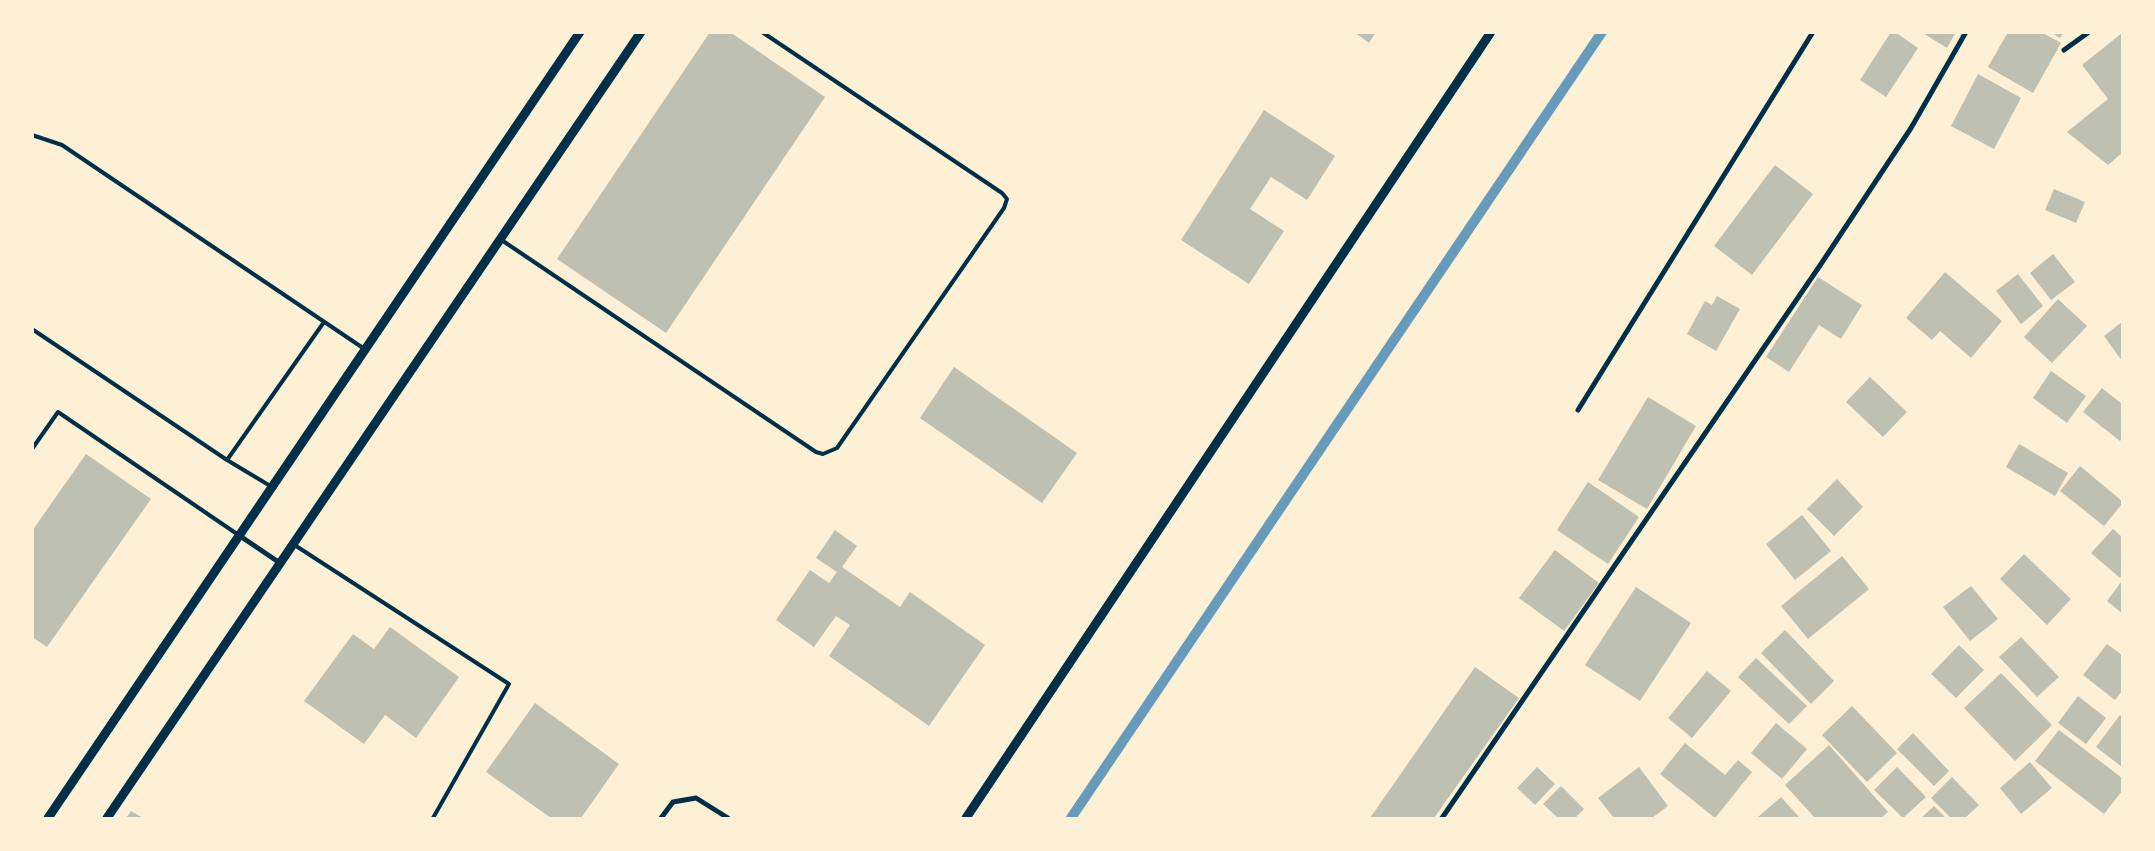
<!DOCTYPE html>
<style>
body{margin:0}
#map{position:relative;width:2155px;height:851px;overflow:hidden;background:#fdf0d5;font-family:Cabin,sans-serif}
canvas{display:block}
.frame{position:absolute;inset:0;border:34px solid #fdf0d5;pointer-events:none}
</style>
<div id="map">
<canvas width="2155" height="851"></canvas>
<div class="frame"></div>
</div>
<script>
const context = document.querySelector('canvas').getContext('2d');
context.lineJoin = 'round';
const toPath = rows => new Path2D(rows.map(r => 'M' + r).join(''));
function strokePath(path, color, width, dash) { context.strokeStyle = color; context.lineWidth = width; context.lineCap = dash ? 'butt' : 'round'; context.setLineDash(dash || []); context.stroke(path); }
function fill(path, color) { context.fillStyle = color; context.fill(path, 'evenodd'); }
strokePath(toPath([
 [1071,818,1602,32]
]), '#669bbc', 10);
fill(toPath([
 [710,32,730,32,825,97,666,333,557,259],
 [1354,32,1376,32,1369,43],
 [1891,32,1895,32,1918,48,1886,97,1860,80],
 [1921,32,1956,32,1947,48],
 [2008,32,2041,32,2061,43,2033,93,1988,67],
 [2050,32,2064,32,2060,38],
 [2122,33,2122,153,2108,165,2067,132,2108,99,2082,65],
 [1978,74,2021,98,1994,149,1951,126],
 [1264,110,1335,156,1307,200,1271,177,1250,209,1284,231,1249,284,1181,240],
 [1775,165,1813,194,1752,275,1714,246],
 [2054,189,2085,202,2076,223,2045,210],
 [2053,254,2075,282,2051,300,2030,273],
 [1945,272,2002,321,1971,358,1940,331,1932,340,1906,318],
 [2018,274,2043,306,2021,324,1996,291],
 [1818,277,1862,305,1841,339,1819,325,1789,372,1766,357],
 [1717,296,1740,309,1716,351,1687,334,1705,301,1712,305],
 [2058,299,2087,326,2052,363,2024,337],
 [2122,322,2122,361,2104,336],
 [954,367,1077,453,1042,503,920,418],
 [2051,371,2086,396,2067,423,2033,398],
 [1870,377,1907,412,1883,437,1846,402],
 [2102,388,2122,404,2122,438,2120,441,2083,412],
 [1648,397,1696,426,1647,509,1598,480],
 [2019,444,2068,473,2055,496,2006,467],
 [86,454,151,499,47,647,32,637,32,531],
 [2080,466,2122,501,2122,504,2104,526,2060,491],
 [1837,479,1863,507,1834,536,1807,509],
 [1588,482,1639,517,1608,564,1557,530],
 [1802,515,1831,551,1795,580,1766,544],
 [2113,529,2122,537,2122,575,2120,578,2091,553],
 [835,530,857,546,842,567,900,607,910,592,985,645,929,726,829,656,850,625,836,616,814,647,776,620,810,570,829,583,837,572,816,558],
 [1555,550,1599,583,1564,631,1519,598],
 [2024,554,2071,599,2047,625,2000,579],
 [1842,556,1869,589,1808,639,1781,606],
 [2121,582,2122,583,2122,613,2107,601],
 [1971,586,1998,619,1970,641,1943,607],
 [1636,587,1691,623,1640,701,1585,665],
 [390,627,459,677,416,738,385,715,364,744,304,701,353,634,374,649],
 [1785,630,1834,681,1811,704,1761,653],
 [2021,637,2059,677,2037,697,1999,657],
 [2107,644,2122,655,2122,691,2115,700,2083,675],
 [1959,645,1984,670,1956,698,1931,674],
 [1756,658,1807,706,1789,724,1738,677],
 [1475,667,1519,698,1434,818,1370,818],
 [1707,671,1731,691,1692,738,1668,718],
 [2001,673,2052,725,2015,761,1964,708],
 [2078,696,2106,718,2086,744,2058,723],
 [535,703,619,764,581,818,551,818,486,772],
 [1852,706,1897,753,1867,782,1822,735],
 [2120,715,2122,717,2122,767,2096,747],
 [1776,723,1807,749,1782,779,1751,753],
 [2059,730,2122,778,2122,791,2104,814,2035,761],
 [1913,733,1949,771,1934,786,1897,749],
 [1685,743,1725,775,1738,760,1752,772,1715,818,1660,774],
 [1829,745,1888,812,1881,818,1815,818,1785,785],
 [2030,762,2052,788,2021,814,2000,788],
 [1537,767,1555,784,1535,805,1517,788],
 [1639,767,1668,806,1652,818,1614,818,1598,798],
 [1897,767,1926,797,1903,818,1874,790],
 [1952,777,1979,805,1965,818,1951,818,1931,798],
 [1561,786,1584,809,1575,818,1558,818,1543,804],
 [1781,797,1800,818,1760,818,1758,817],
 [1934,806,1946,818,1921,818],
 [131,811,143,818,126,818]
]), '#bec0b2');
strokePath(toPath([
 [32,135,62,145,366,350],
 [500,239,816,452,823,454,837,448,1004,208,1007,199,1002,193,762,32],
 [32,329,227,460,272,487],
 [32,449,58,412,240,536],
 [227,460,324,322],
 [293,544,509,684,433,818]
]), '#003049', 4);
strokePath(toPath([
 [2064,50,2089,32],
 [1578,410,1813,32],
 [240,536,280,563],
 [661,818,673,802,696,798,728,818],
 [1442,818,1821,264,1911,128,1966,32]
]), '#003049', 5);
strokePath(toPath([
 [48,818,580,32],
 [107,818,641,32],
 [966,818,1491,32]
]), '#003049', 9);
</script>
